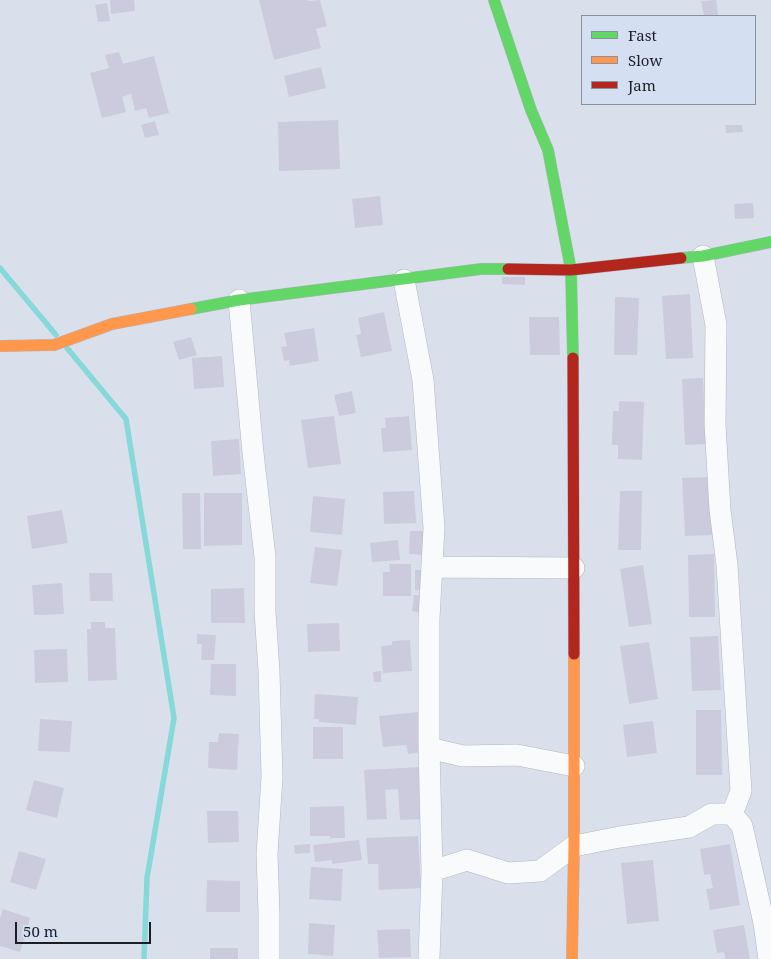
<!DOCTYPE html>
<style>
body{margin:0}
#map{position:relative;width:771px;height:959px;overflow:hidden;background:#dae0eb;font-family:"Noto Serif",serif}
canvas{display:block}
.legend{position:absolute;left:581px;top:15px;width:175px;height:90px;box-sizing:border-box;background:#d4dff1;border:1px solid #8a929f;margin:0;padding:6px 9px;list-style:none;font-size:15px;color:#1b1e25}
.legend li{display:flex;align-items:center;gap:10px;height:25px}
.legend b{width:25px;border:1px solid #8a929f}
.scale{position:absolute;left:15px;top:922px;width:136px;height:22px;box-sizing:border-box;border:2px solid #1b1e25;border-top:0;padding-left:6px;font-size:15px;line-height:18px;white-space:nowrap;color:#1b1e25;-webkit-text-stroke:4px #d4dff1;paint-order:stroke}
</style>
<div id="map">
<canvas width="771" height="959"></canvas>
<ul class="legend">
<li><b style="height:6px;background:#63d668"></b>Fast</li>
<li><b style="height:6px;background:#ff974d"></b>Slow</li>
<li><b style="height:6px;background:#b3261e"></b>Jam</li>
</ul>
<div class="scale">50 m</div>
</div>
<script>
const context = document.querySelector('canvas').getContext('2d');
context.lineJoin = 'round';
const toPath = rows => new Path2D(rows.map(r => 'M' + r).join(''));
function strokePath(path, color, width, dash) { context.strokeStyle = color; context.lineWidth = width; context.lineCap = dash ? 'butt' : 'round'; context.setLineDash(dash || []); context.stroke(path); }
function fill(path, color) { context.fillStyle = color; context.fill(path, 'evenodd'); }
strokePath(toPath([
 [0,268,56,335],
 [67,348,126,419,174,718,147,878,144,959]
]), '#87d8d9', 5.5);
fill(toPath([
 [110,0,134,0,135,11,111,14],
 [259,0,308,0,309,1,320,0,327,26,316,29,321,48,274,60],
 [716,0,718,15,704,16,701,1],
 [107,3,110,21,98,22,95,5],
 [119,52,123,64,154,56,169,113,149,118,146,108,135,111,131,94,122,97,126,112,102,118,90,73,109,68,105,55],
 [321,67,326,88,289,97,284,76],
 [338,120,340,169,279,171,278,122],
 [155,121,159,135,145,138,141,125],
 [725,125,742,125,743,132,726,133],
 [380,196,383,225,355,228,352,199],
 [753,203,754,218,735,219,734,204],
 [502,277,525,277,525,285,502,284],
 [690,294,693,358,666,359,662,296],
 [615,297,639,298,637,355,614,355],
 [384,312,392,351,361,357,356,335,361,334,358,318],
 [529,317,559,317,560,355,530,355],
 [314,328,319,361,290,366,289,360,284,361,281,347,287,346,284,333],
 [191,337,197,355,179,360,173,342],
 [222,356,224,387,194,389,192,358],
 [703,378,706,444,685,445,682,379],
 [352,391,356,413,339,416,334,395],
 [619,401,644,402,642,460,618,459,618,445,612,445,613,411,619,411],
 [334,416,341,464,308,468,301,420],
 [409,416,412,450,383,452,381,428,386,428,385,418],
 [239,439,241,474,213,476,211,441],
 [710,477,713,535,685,536,682,478],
 [414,491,416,523,384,524,383,492],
 [620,491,642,491,641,550,618,550],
 [182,493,200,493,201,549,183,549],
 [204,493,242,493,242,545,204,546],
 [313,496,345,499,342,535,310,532],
 [62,510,68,543,32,549,27,516],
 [410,531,428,531,427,555,409,554],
 [398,540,400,560,372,562,370,543],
 [315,547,342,550,337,586,310,583],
 [714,554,715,617,689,617,688,555],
 [389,564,411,564,411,596,383,596,383,572,390,572],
 [643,565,652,624,629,627,620,569],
 [415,570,428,570,429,589,415,590],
 [89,573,112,573,113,601,90,601],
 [62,583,64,614,34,615,32,585],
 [244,588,245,623,211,623,211,589],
 [414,595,425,596,423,613,412,611],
 [91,622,105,622,105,628,115,628,117,680,88,681,87,629,91,629],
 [339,623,340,651,308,652,307,624],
 [197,634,216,635,214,660,201,660,202,644,197,644],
 [718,636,721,690,692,691,690,637],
 [410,640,412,671,383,673,381,646,392,645,392,641],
 [649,642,658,699,629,704,620,646],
 [67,649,68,682,35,683,34,650],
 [211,664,236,664,236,696,210,695],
 [381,671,381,682,374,682,373,672],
 [315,694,358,697,356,725,319,722,319,719,314,719],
 [696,710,721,710,722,775,696,775],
 [418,712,423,752,408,754,406,745,383,747,379,716],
 [40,719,72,721,70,752,38,751],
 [653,721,657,753,627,757,623,725],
 [313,727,343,727,343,759,313,759],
 [219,733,239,734,237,770,208,768,209,742,218,742],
 [421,767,424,819,400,820,398,789,385,790,387,819,367,820,364,770],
 [34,780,64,788,57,818,26,810],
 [344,806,345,838,330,838,330,836,310,836,310,807],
 [207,811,238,811,239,842,208,843],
 [418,836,421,888,379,890,378,864,368,864,366,838],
 [359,840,362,860,332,864,332,860,315,862,313,845],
 [310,844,310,853,295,854,294,845],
 [730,844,740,905,710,910,706,889,713,888,710,874,704,875,700,849],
 [19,851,46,859,36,890,10,882],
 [653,860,659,921,627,924,621,863],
 [311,867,343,869,341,901,309,899],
 [207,880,240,881,240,912,206,912],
 [3,909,30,918,20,952,0,946,0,919],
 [309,923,335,925,333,956,308,954],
 [744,925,750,959,725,959,724,952,717,953,713,930],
 [410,929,411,957,379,958,377,930],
 [210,948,238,948,238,959,210,959]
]), '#cbcbdd');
const street = toPath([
 [703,256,716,325,715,424,720,510,727,565,741,791,732,814,742,826,764,923,769,959],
 [404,280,423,380,434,528,429,619,429,748,432,871,429,959],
 [239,300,253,453,265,557,265,612,269,671,272,777,267,854,269,913,269,959],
 [432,567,574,568],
 [429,748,463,756,517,755,574,766],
 [432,871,467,860,508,873,540,871,574,846,620,837,689,827,712,814,732,814]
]);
const fast = toPath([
 [494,0,531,110,548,150,571,270,573,358],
 [681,258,703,256,771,242],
 [191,309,239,300,481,269,508,269]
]);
const slow = toPath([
 [0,346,54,345,112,324,191,309],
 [572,959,574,846,574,654]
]);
const jam = toPath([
 [508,269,571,270,681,258],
 [573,358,574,654]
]);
strokePath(street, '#b2b6be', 22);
strokePath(fast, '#b2b6be', 12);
strokePath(slow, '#b2b6be', 12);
strokePath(jam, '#b2b6be', 12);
strokePath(street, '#f9fafc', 21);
strokePath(fast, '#63d668', 11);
strokePath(slow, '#ff974d', 11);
strokePath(jam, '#b3261e', 11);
</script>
